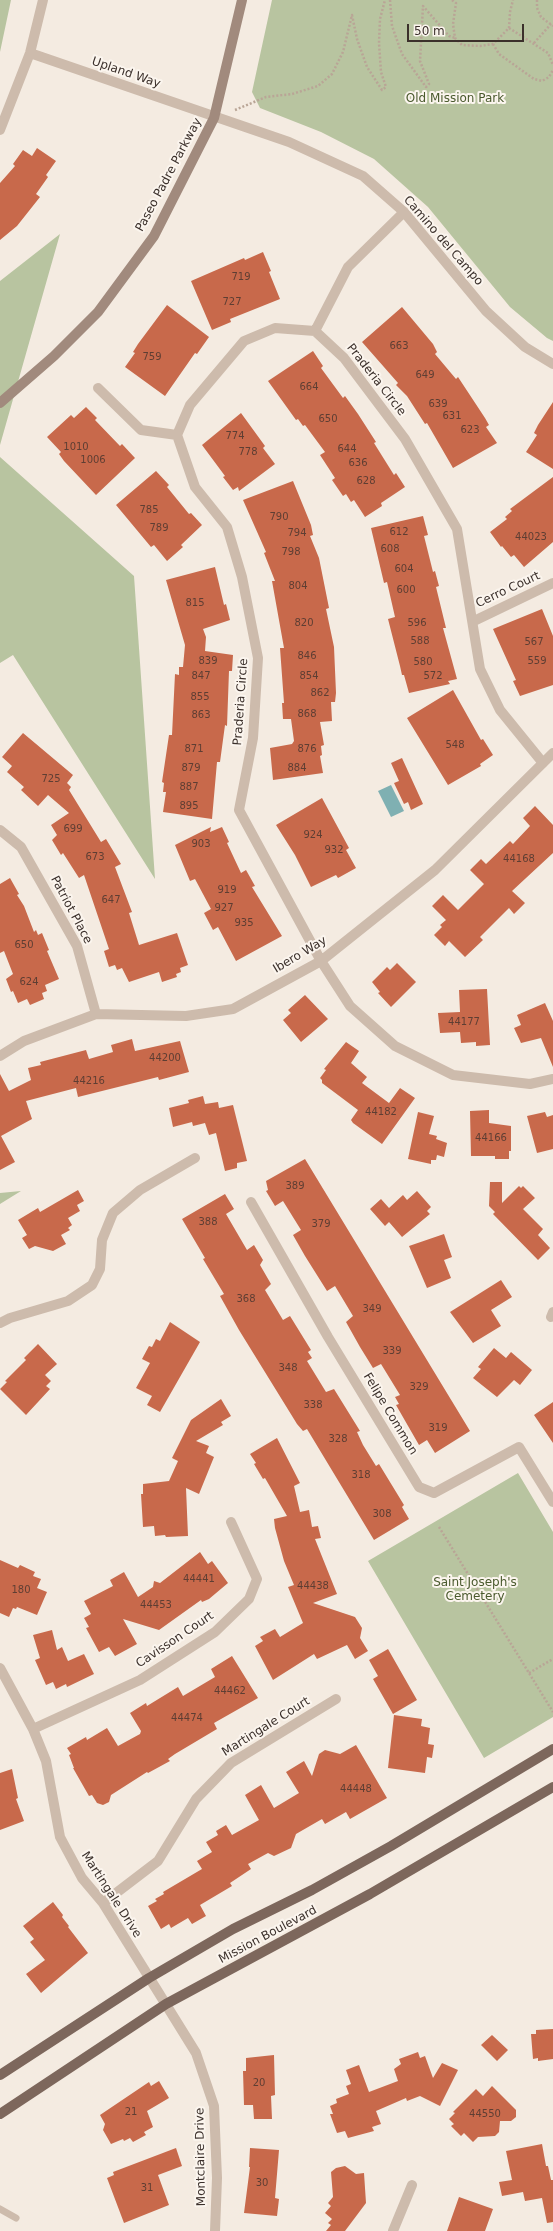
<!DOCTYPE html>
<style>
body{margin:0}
#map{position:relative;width:553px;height:2231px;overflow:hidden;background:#f4ebe1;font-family:"DejaVu Sans",sans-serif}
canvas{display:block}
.scale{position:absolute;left:407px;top:24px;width:117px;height:18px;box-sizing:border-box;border:2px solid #3b302b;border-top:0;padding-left:5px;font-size:12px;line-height:14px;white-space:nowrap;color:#3b302b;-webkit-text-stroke:3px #fbf5ee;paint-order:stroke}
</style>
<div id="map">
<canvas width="553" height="2231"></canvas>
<div class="scale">50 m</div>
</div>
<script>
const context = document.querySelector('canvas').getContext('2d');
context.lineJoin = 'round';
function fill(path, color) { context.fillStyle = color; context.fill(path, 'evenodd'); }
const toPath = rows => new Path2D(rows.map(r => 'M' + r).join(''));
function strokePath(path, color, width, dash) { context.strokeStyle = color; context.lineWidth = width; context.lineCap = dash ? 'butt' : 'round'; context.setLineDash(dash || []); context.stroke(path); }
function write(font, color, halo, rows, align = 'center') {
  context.font = font + ' "DejaVu Sans",sans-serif'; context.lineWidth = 4; context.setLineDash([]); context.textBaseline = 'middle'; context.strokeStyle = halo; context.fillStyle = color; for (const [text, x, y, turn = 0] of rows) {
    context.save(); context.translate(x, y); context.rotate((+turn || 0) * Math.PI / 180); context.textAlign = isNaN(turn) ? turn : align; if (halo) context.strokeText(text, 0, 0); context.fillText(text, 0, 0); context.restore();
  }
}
fill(toPath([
 [0,0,11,0,0,52],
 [272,0,553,0,553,341,547,338,510,307,428,207,374,159,321,132,260,108,252,92],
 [60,234,0,445,0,281],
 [0,457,134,576,155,879,13,655,0,663],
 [21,1191,0,1204,0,1193],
 [518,1473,553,1532,553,1717,484,1758,368,1561]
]), '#b8c4a0');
fill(toPath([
 [391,785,404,811,391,817,378,791]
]), '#7fb0b2');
fill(toPath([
 [37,148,56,161,46,175,48,177,36,194,40,197,17,226,0,240,0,183,15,166,13,164,23,150,32,156],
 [263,252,271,271,269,272,280,299,230,319,231,322,212,330,191,281,244,258,245,260],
 [167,305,209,337,197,354,195,353,165,396,125,367,135,353,133,352,138,344],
 [402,307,433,344,437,352,435,354,456,379,458,377,485,418,489,425,486,427,497,443,453,468,427,423,425,424,407,396,396,385,398,383,362,342],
 [313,351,323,366,321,368,343,398,345,396,358,414,376,442,374,443,394,475,396,473,405,487,381,503,382,506,365,517,354,500,351,502,346,494,343,496,332,480,335,478,320,455,325,452,305,425,303,426,298,419,296,420,268,381],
 [553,402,553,469,526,452,537,435,534,433,538,425],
 [86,407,97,418,95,420,120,446,122,444,135,458,96,495,64,461,59,454,61,452,47,437,71,415,74,418],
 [241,413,265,446,263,448,275,464,239,491,238,487,233,490,223,477,225,476,202,445],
 [156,471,169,485,167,487,189,514,191,513,202,525,181,545,183,547,167,561,154,545,151,547,116,505],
 [553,477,553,542,524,567,514,555,511,557,502,546,501,547,490,532,507,519,505,517,512,511,510,509],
 [293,481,311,525,313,535,310,536,319,558,329,608,326,609,334,647,336,693,335,702,331,702,332,721,320,722,324,745,321,746,322,755,320,756,323,773,273,780,270,748,292,744,294,741,291,719,283,719,282,703,284,703,280,648,284,648,272,581,275,581,264,553,266,552,243,500],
 [423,516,428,535,424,536,433,572,435,571,439,586,436,587,446,628,443,628,457,679,448,681,450,684,409,693,404,675,402,675,400,666,388,619,395,617,387,582,384,583,371,528],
 [215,567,224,605,226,604,230,620,203,629,206,637,205,651,233,655,232,671,229,671,227,726,225,725,220,762,217,762,212,819,163,812,166,792,163,792,164,783,162,782,169,735,172,735,175,674,179,675,179,667,183,667,185,645,166,580],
 [542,609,553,636,553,685,520,696,513,681,516,680,493,629],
 [453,690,481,740,483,739,493,755,480,764,481,766,448,785,407,718],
 [23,733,73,775,67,783,71,787,69,790,101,842,106,839,121,864,115,867,132,912,129,913,139,945,177,933,188,965,180,968,181,972,176,974,177,977,162,982,159,972,129,982,122,968,117,970,115,965,109,967,104,951,109,949,84,875,79,878,63,853,61,855,52,840,57,835,51,825,69,813,48,795,38,806,21,790,24,787,7,772,12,766,2,757],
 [402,758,423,804,411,810,408,802,404,804,394,783,399,781,391,763],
 [322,798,349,848,346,850,356,868,338,878,336,875,311,887,295,855,276,825],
 [535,806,553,825,553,853,512,891,525,903,514,914,509,908,480,937,483,940,465,957,449,941,445,946,434,935,442,927,440,925,446,920,432,906,443,895,458,910,484,884,470,870,481,859,486,864,510,841,513,844,530,826,523,818],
 [211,827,210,832,222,827,229,842,227,843,241,873,246,870,255,886,252,887,282,936,236,961,218,927,213,930,204,913,211,909,195,879,190,881,175,845],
 [10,878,19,894,17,895,24,906,34,932,36,930,38,935,42,933,49,950,47,951,59,979,45,985,47,991,42,993,44,999,30,1005,27,999,18,1003,13,991,11,992,6,979,13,974,4,951,0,953,0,884],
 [397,963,416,982,391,1007,378,993,380,992,372,982,387,967,390,970],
 [487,989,490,1045,476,1046,476,1042,461,1043,460,1032,440,1033,438,1013,460,1012,459,990],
 [305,995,328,1019,301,1042,283,1020,291,1013,288,1010],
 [545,1003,553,1021,553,1067,541,1038,521,1043,514,1028,521,1025,517,1015],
 [132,1039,135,1051,180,1041,189,1072,159,1080,158,1077,78,1097,76,1088,26,1101,32,1119,1,1136,15,1162,0,1170,0,1074,9,1091,31,1080,28,1068,41,1065,40,1062,86,1050,89,1059,113,1052,111,1045],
 [346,1042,359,1051,351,1063,367,1077,362,1083,389,1103,400,1088,415,1098,382,1144,353,1123,351,1120,358,1110,322,1083,322,1080,320,1078,326,1070,324,1069],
 [203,1096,205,1104,218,1102,219,1108,233,1105,247,1161,237,1163,237,1168,225,1171,216,1133,209,1135,205,1123,193,1126,192,1122,173,1127,169,1108,189,1103,188,1100],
 [489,1110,489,1123,511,1126,511,1151,509,1151,509,1159,495,1159,495,1156,471,1156,470,1111],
 [418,1112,434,1116,429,1134,437,1136,436,1139,447,1143,444,1157,437,1155,436,1160,431,1160,431,1164,408,1159],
 [545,1112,547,1117,553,1115,553,1149,537,1153,527,1116],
 [305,1159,470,1431,435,1453,427,1440,419,1445,396,1405,399,1404,395,1397,400,1395,381,1364,373,1368,360,1347,346,1322,353,1316,335,1286,327,1291,305,1256,293,1235,301,1230,283,1201,275,1206,266,1191,268,1190,266,1181],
 [490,1182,502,1182,502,1203,519,1186,521,1188,523,1186,535,1198,523,1209,543,1229,538,1235,550,1248,538,1260,493,1214,495,1212,489,1206],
 [78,1190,84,1201,77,1205,80,1211,68,1218,72,1225,68,1228,70,1230,61,1235,66,1244,53,1251,35,1246,29,1249,22,1238,27,1235,18,1220,38,1208,40,1212],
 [417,1191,431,1207,427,1211,430,1214,402,1237,389,1222,385,1226,370,1209,381,1199,389,1208,403,1195,407,1200],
 [225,1194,234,1209,226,1214,247,1250,254,1245,263,1260,260,1265,271,1284,265,1290,283,1320,290,1316,311,1350,308,1352,312,1358,307,1361,326,1392,334,1389,360,1431,357,1432,363,1445,376,1466,379,1464,404,1505,402,1507,409,1519,374,1540,307,1429,303,1431,297,1424,239,1330,220,1296,224,1294,203,1259,205,1258,182,1219],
 [444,1234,452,1257,444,1260,451,1278,427,1288,409,1246],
 [501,1280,512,1297,491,1310,501,1326,473,1343,450,1312],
 [170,1322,200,1342,160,1412,147,1405,152,1396,136,1388,150,1363,142,1359,149,1346,152,1347,156,1339,160,1341],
 [38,1344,57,1364,45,1375,51,1381,46,1386,50,1389,26,1415,0,1389,7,1382,5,1381,26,1360,24,1358],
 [494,1348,506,1358,511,1352,532,1370,520,1385,514,1380,497,1397,473,1378,481,1369,478,1367],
 [221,1399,231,1416,221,1422,223,1425,196,1441,209,1446,206,1453,214,1457,199,1494,186,1488,188,1536,166,1537,165,1535,155,1536,154,1526,143,1527,141,1494,143,1494,143,1484,169,1481,178,1461,172,1458,191,1420],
 [553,1402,553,1443,534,1415],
 [277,1438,300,1483,294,1486,300,1512,309,1510,312,1527,318,1526,321,1538,315,1539,337,1594,313,1603,355,1617,362,1628,360,1638,368,1651,355,1659,347,1645,317,1659,314,1654,273,1680,255,1646,263,1641,260,1637,275,1629,280,1637,303,1623,288,1587,294,1585,284,1561,275,1528,274,1519,287,1516,265,1478,263,1479,254,1464,256,1463,250,1454],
 [200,1552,208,1564,212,1561,228,1583,209,1599,202,1602,201,1600,159,1630,123,1619,137,1644,115,1656,109,1647,99,1652,86,1628,89,1627,84,1618,91,1614,84,1601,113,1586,110,1580,124,1572,138,1597,153,1587,154,1581,160,1583],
 [0,1560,18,1568,20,1565,35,1572,33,1576,41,1579,37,1588,47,1592,37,1615,17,1607,16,1609,13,1608,9,1617,0,1613],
 [52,1630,57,1650,62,1647,68,1661,84,1654,94,1674,67,1687,66,1684,56,1689,53,1682,46,1685,35,1660,40,1658,33,1635],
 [388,1649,417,1700,393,1714,373,1679,378,1676,369,1660],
 [232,1656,258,1698,214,1723,217,1729,175,1754,168,1759,170,1761,148,1773,147,1772,111,1795,109,1802,103,1805,97,1803,92,1795,89,1796,73,1768,74,1768,69,1755,71,1754,67,1748,86,1737,87,1740,107,1728,118,1746,140,1734,141,1731,130,1713,146,1703,147,1706,178,1687,183,1696,215,1677,211,1669],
 [394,1715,422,1719,421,1726,430,1728,428,1744,434,1745,432,1758,427,1757,425,1773,388,1768],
 [356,1745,387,1798,350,1819,346,1812,325,1824,322,1819,296,1834,291,1848,274,1856,268,1853,248,1864,251,1869,230,1883,232,1886,200,1905,206,1916,192,1924,188,1918,171,1928,169,1924,161,1929,148,1906,157,1901,155,1899,164,1894,163,1892,202,1869,197,1861,212,1852,206,1842,218,1835,216,1831,226,1825,232,1835,259,1820,245,1795,261,1785,274,1808,299,1793,286,1772,304,1761,312,1776,319,1754,325,1750,340,1754],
 [12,1769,18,1798,16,1799,24,1821,0,1830,0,1773],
 [53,1902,63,1915,62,1917,69,1926,68,1927,88,1953,41,1993,26,1974,45,1960,30,1942,34,1939,23,1926],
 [553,2029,553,2059,538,2061,538,2058,533,2059,531,2034,536,2034,536,2030],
 [492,2035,508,2050,497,2061,481,2045],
 [418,2052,420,2058,425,2056,433,2078,442,2063,458,2070,440,2106,420,2096,407,2101,406,2098,376,2111,381,2124,372,2127,374,2131,348,2138,345,2131,337,2133,330,2114,333,2114,330,2106,337,2103,336,2099,349,2094,346,2086,351,2084,346,2070,359,2065,369,2092,398,2081,394,2069,401,2064,399,2059],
 [274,2055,275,2095,271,2096,272,2119,254,2119,253,2105,244,2105,243,2071,246,2071,246,2058],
 [159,2081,169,2098,147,2111,153,2127,144,2132,146,2135,133,2142,130,2138,124,2141,123,2139,111,2144,103,2130,105,2124,100,2115,149,2082,151,2086],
 [492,2086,516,2110,516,2117,511,2121,500,2121,499,2132,495,2136,478,2137,473,2142,464,2133,461,2136,451,2126,454,2124,449,2119,455,2113,453,2112,476,2089,483,2096],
 [542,2144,546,2166,548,2166,551,2180,553,2180,553,2222,547,2223,542,2198,525,2201,523,2192,502,2196,499,2182,512,2180,506,2151],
 [176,2148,182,2166,158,2175,169,2205,124,2223,107,2178,114,2175,113,2172],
 [250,2148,279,2150,275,2198,279,2199,277,2216,244,2213,250,2167,249,2167],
 [345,2166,356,2174,364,2173,366,2203,345,2231,326,2231,331,2225,328,2223,332,2219,325,2213,331,2206,328,2203,333,2197,331,2172,336,2168],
 [459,2197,493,2209,485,2231,447,2231]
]), '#c8694b');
strokePath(toPath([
 [390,0,392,26,402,54,426,87,429,84,420,61,423,6,449,36,455,38],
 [452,0,456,3,453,24,455,38,462,45,480,46,493,44,509,28,510,12,513,0],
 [537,0,537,8,541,17,553,26],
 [509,28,548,53,553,65],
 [534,43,551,24],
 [493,44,499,54,534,79,542,81,549,77,553,70],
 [235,110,266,97,292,94,318,86,332,74,343,52,352,15,357,39,367,67,382,90,386,87,381,72,379,43,380,19,385,0],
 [439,1527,553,1712],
 [529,1673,553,1659]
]), '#b9a596', 2.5, [2, 2]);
strokePath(toPath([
 [0,2209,16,2218]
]), '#cdbbac', 7);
strokePath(toPath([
 [30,53,289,142,363,176,404,212,486,311,525,347,553,364],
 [0,130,30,53,43,0],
 [315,331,348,267,404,212],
 [98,388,141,430,177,435],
 [474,621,553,583],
 [543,763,500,710,480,669,457,529,405,439,344,358,315,331,275,328,244,341,190,405,177,435,195,487,227,527,242,577,258,658,253,738,239,810,321,961,350,1006,395,1046,453,1075,530,1084,553,1079],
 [0,830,21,847,77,946,96,1014],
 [0,1056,24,1041,96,1014,186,1016,233,1009,321,961,435,870,553,753],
 [251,1202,328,1337,419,1487,434,1493,519,1447,553,1502],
 [551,1317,553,1312],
 [0,1323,10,1318,68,1301,92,1285,100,1269,102,1240,113,1213,140,1190,195,1158],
 [0,1668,33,1729,46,1761,60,1837,82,1878,103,1903,196,2053,214,2106,217,2178,215,2231],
 [33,1729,140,1680,215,1632,249,1599,257,1579,231,1522],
 [103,1903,158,1861,196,1799,231,1763,336,1699],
 [393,2231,412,2185]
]), '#cdbbac', 10);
strokePath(toPath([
 [0,403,54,356,98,312,154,236,214,118,242,0]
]), '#a18a7d', 10);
strokePath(toPath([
 [0,2075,149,1978,233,1929,312,1890,391,1846,553,1749],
 [0,2114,166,2004,370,1894,553,1787]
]), '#7d675c', 10);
write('10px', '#5e3e33', null, [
 ["719",241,277],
 ["727",232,302],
 ["663",399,346],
 ["759",152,357],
 ["649",425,375],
 ["664",309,387],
 ["639",438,404],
 ["631",452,416],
 ["650",328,419],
 ["623",470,430],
 ["774",235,436],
 ["1010",76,447],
 ["644",347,449],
 ["778",248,452],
 ["1006",93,460],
 ["636",358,463],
 ["628",366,481],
 ["785",149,510],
 ["790",279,517],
 ["789",159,528],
 ["612",399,532],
 ["794",297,533],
 ["44023",531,537],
 ["608",390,549],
 ["798",291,552],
 ["604",404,569],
 ["804",298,586],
 ["600",406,590],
 ["815",195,603],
 ["820",304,623],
 ["596",417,623],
 ["588",420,641],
 ["567",534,642],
 ["846",307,656],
 ["839",208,661],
 ["559",537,661],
 ["580",423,662],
 ["847",201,676],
 ["854",309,676],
 ["572",433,676],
 ["862",320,693],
 ["855",200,697],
 ["868",307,714],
 ["863",201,715],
 ["548",455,745],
 ["871",194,749],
 ["876",307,749],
 ["879",191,768],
 ["884",297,768],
 ["725",51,779],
 ["887",189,787],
 ["895",189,806],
 ["699",73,829],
 ["924",313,835],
 ["903",201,844],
 ["932",334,850],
 ["673",95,857],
 ["44168",519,859],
 ["919",227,890],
 ["647",111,900],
 ["927",224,908],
 ["935",244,923],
 ["650",24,945],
 ["624",29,982],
 ["44177",464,1022],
 ["44200",165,1058],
 ["44216",89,1081],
 ["44182",381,1112],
 ["44166",491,1138],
 ["389",295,1186],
 ["388",208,1222],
 ["379",321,1224],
 ["368",246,1299],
 ["349",372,1309],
 ["339",392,1351],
 ["348",288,1368],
 ["329",419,1387],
 ["338",313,1405],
 ["319",438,1428],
 ["328",338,1439],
 ["318",361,1475],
 ["308",382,1514],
 ["44441",199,1579],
 ["44438",313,1586],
 ["180",21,1590],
 ["44453",156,1605],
 ["44462",230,1691],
 ["44474",187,1718],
 ["44448",356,1789],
 ["20",259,2083],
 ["21",131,2112],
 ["44550",485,2114],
 ["30",262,2183],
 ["31",147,2188]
]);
write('12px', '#3b302b', '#fbf5ee', [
 ["Upland Way",126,73,19],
 ["Paseo Padre Parkway",169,175,-62],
 ["Camino del Campo",443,241,49],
 ["Praderia Circle",376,380,52],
 ["Cerro Court",508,590,-25],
 ["Praderia Circle",241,702,-86],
 ["Patriot Place",71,910,62],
 ["Ibero Way",300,955,-31],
 ["Felipe Common",390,1414,59],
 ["Cavisson Court",175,1640,-34],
 ["Martingale Court",266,1727,-32],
 ["Martingale Drive",111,1895,57],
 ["Mission Boulevard",268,1935,-28],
 ["Montclaire Drive",201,2157,-91]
]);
write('12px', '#4a5a2e', '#fbf5ee', [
 ["Old Mission Park",455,99],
 ["Saint Joseph's",475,1583],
 ["Cemetery",475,1597]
]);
</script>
